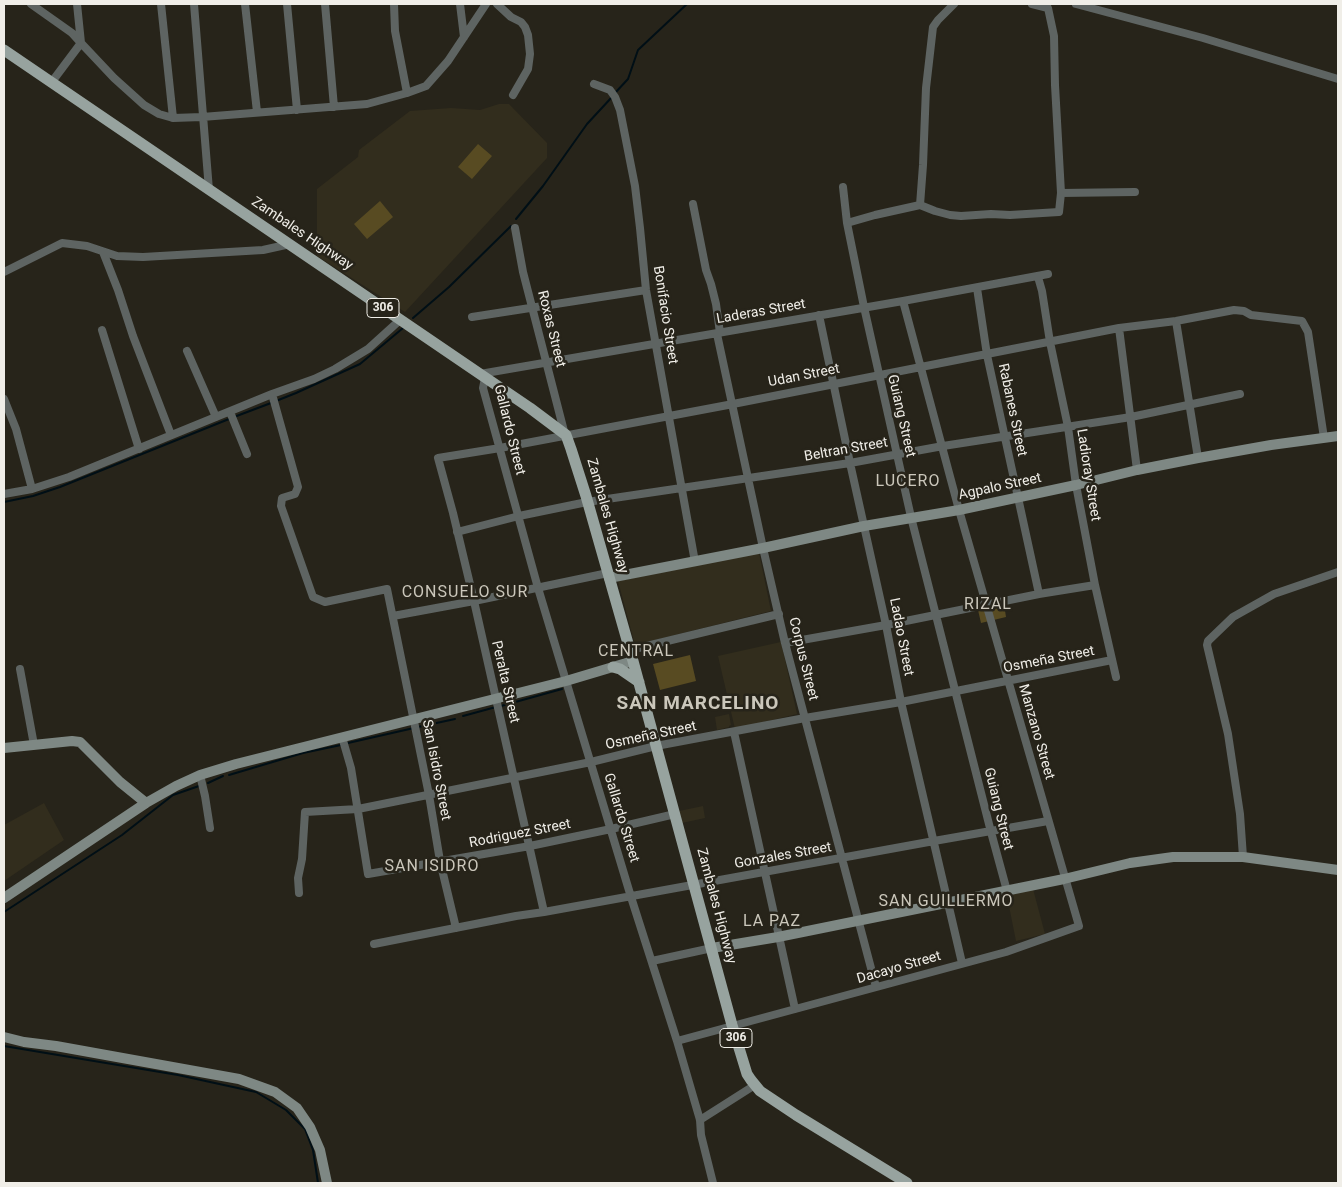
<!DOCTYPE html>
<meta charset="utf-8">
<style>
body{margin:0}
#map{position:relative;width:1342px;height:1187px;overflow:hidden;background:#27241a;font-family:Roboto,sans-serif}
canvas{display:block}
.frame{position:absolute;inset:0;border:5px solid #f0eee8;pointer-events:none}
</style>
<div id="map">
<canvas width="1342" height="1187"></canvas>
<div class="frame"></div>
</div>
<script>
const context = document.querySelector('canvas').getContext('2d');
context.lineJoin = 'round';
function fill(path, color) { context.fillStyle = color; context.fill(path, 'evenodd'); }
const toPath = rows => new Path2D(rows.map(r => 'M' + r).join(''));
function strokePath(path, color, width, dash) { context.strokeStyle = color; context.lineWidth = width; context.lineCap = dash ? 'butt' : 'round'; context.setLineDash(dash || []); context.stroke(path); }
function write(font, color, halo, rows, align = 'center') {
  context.font = font + ' Roboto,sans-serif'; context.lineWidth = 5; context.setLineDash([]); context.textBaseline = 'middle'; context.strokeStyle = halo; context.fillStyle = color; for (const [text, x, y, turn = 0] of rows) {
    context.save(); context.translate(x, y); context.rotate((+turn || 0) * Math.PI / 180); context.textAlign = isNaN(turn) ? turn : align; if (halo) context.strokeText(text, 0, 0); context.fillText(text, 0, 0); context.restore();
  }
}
fill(toPath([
 [499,104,509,104,547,143,547,158,405,312,317,256,317,189,358,157,359,150,410,111,451,108,480,110],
 [759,553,771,611,635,645,618,581],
 [781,642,797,714,735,729,718,656],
 [729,714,731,725,729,726,729,727,717,730,715,717],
 [44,803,64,840,4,881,4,825],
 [703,806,705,818,682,823,679,811],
 [1033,889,1045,934,1016,941,1007,896]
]), '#322d1d');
fill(toPath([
 [478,144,492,156,472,179,458,167],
 [380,201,393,217,367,239,354,224],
 [1004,604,1006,617,981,623,978,610],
 [690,655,696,681,660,690,653,664]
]), '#584b22');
strokePath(toPath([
 [615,93,628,79,638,50,687,4],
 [516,219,543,186,587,124,612,97],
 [413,318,449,287,511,226],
 [276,401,296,393,360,364,403,328],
 [234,417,271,403],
 [4,502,33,496,60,487,229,419],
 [501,706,562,689],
 [463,716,496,707],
 [418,727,455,719],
 [348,743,414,728],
 [229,775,303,753,341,745],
 [208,783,223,776],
 [4,912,122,835,173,795,199,786],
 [4,1046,178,1075,256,1092,286,1110,305,1129,313,1150,318,1183]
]), '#000f16', 2);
strokePath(toPath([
 [31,4,72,33,81,43,51,83],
 [77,4,81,43,114,78,144,105,159,114,173,118,202,117,367,104,407,93,426,86,448,61,486,4],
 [161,4,173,118],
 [194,4,209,190],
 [245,4,257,112],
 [287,4,297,110],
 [325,4,334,107],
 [394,4,395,31,407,93],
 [460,4,464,37],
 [497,4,511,17,521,22,525,27,528,35,530,54,528,69,513,95],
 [954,4,938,20,933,27,926,88,923,165,920,205,875,215,847,223,864,307,911,517,991,832,1007,891],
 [1076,4,1203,38,1338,79],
 [594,84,610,90,615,97,620,110,635,186,640,228,646,290,695,562],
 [843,187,847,223],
 [1061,193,1135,192],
 [693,204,706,270,711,284,716,304,720,333],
 [920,205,935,211,950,215,961,216,991,214,1010,215,1059,212,1061,193,1055,85,1054,36,1048,8,1032,4],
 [515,228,523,272,565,435],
 [103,252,118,290,133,336,171,435],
 [4,272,62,243,87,246,117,256,143,257,263,250,290,244],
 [1038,277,1042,291,1050,342,1068,427,1076,485,1095,585,1116,677],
 [977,288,987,355,1039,594],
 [819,315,850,463,886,625,901,702,962,963],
 [472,317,646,290],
 [1176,321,1198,458],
 [1119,328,1137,470],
 [102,330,139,449],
 [717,334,763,548,785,643,876,987],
 [187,351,216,417],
 [480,374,903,301,1048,274],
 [485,378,483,388,538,588,631,897,677,1041,700,1120,701,1135,713,1183],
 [272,394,298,487,295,494,282,498,281,506,313,597,325,602,387,589,429,795,440,861,456,928],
 [4,399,16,429,32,489],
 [230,412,247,454],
 [4,494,32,489,69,477,272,394,314,379,335,369,368,349,400,320],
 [457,532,519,516,587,502,850,463,943,446,1131,417,1240,394],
 [393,616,474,601,608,573],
 [785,643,886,625,1039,594,1095,585],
 [630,650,779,614],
 [20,669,34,745],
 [734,732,795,1009],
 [342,737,351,768,368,874,530,846,611,829,675,814],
 [200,775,205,796,210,828],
 [1243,857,1240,814,1228,734,1207,645,1208,641,1233,617,1274,594,1338,572],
 [299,893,298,878,302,859,305,812,358,809,591,762,656,746,805,718,901,702,1112,660],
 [544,912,474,601,453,513,438,458,500,448,733,404,1119,328,1176,321,1234,310,1244,311,1251,315,1302,321,1308,332,1324,438],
 [374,944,516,916,544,912,934,841,1048,821],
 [652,961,712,948],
 [677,1041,1006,952,1079,926,959,510,903,301],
 [700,1120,755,1085]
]), '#5e6462', 8);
strokePath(toPath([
 [609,578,763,548,864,526,959,510,1076,485,1137,470,1198,458,1271,445,1338,436],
 [4,748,72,741,80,742,120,782,146,803],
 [4,898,146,803,176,786,200,775,236,764,566,681,633,661],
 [712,948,778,937,1064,879,1130,863,1173,857,1243,857,1338,870],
 [4,1037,24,1042,56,1046,239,1079,275,1092,297,1108,310,1127,320,1150,327,1183]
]), '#7e8884', 10);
strokePath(toPath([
 [4,50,530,408,566,435,571,449,586,496,633,661,732,1025,747,1074,751,1080,760,1091,796,1115,907,1183],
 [613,667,620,669,639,682]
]), '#97a39f', 11);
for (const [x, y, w] of [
 [383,308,32],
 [736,1038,32]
]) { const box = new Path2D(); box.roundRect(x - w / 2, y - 9.5, w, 19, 4); context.fillStyle = '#27241a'; context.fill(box); strokePath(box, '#f0eee8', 1); }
write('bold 12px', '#f0eee8', null, [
 ["306",383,308],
 ["306",736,1038]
]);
write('14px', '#f0eee8', '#27241a', [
 ["Zambales Highway",302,234,34],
 ["Laderas Street",761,312,-10],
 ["Bonifacio Street",665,315,81],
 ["Roxas Street",551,329,76],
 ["Udan Street",804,376,-11],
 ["Rabanes Street",1012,410,78],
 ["Guiang Street",901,416,77],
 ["Gallardo Street",509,430,76],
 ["Beltran Street",846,450,-10],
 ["Ladioray Street",1088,475,81],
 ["Agpalo Street",1000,487,-12],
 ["Zambales Highway",607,516,74],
 ["Ladao Street",901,637,79],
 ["Corpus Street",803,659,76],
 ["Osmeña Street",1049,660,-11],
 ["Peralta Street",505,682,77],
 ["Manzano Street",1036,732,74],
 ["Osmeña Street",651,736,-12],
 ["San Isidro Street",436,770,79],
 ["Guiang Street",998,809,76],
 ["Gallardo Street",621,818,73],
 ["Rodriguez Street",520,834,-11],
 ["Gonzales Street",783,856,-10],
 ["Zambales Highway",716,906,75],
 ["Dacayo Street",899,968,-16]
]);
context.letterSpacing = '1px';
write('16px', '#cbc7bb', '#27241a', [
 ["LUCERO",908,482],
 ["CONSUELO SUR",465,593],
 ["RIZAL",988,605],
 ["CENTRAL",636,652],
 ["SAN ISIDRO",432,867],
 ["SAN GUILLERMO",946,902],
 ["LA PAZ",772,922]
]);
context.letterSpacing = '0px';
context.letterSpacing = '1px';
write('bold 19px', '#cbc7bb', '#27241a', [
 ["SAN MARCELINO",698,704]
]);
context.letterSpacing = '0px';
</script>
